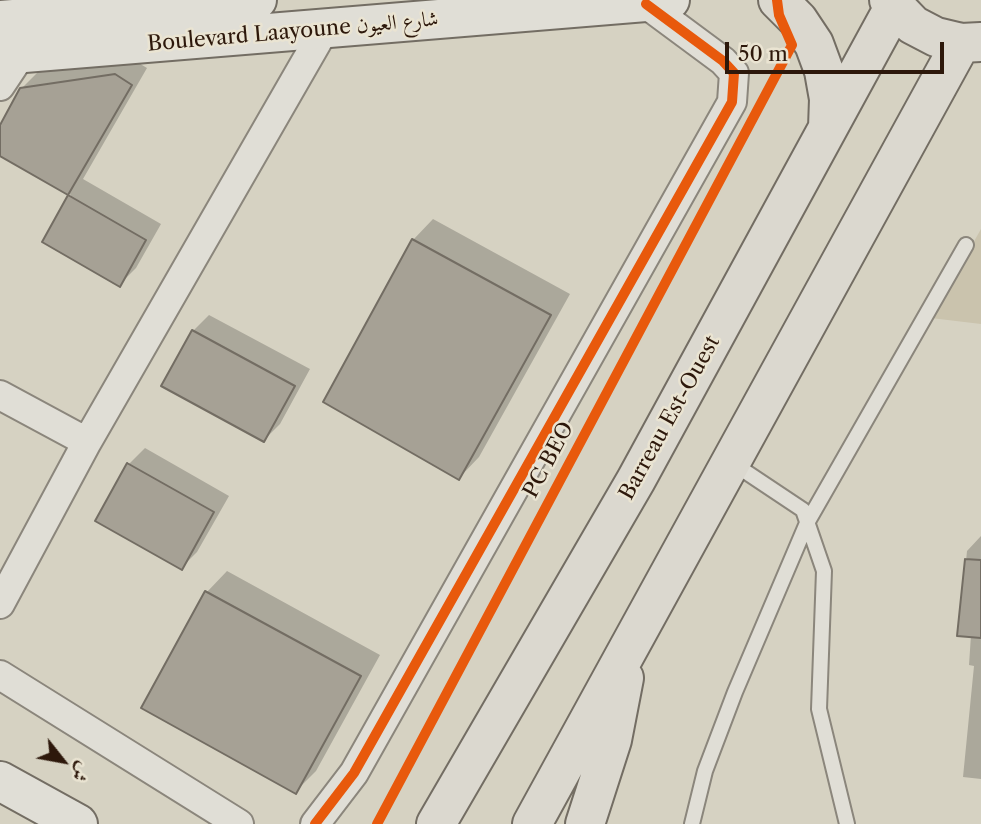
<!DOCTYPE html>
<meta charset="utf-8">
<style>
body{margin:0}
#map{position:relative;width:981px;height:824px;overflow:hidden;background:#d6d2c2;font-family:"Libre Caslon Text",Amiri,serif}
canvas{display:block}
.north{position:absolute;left:28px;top:726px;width:70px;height:70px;-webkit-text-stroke:5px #eae4d2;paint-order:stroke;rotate:121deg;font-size:19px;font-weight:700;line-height:28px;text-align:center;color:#2d180b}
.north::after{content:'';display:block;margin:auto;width:24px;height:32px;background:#2d180b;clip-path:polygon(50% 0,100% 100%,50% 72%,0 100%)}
.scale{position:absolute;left:725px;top:42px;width:219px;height:32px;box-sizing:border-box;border:4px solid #2d180b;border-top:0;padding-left:9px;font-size:21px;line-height:24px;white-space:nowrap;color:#2d180b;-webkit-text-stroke:5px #eae4d2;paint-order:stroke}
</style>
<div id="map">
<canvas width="981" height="824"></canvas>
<div class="north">ش</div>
<div class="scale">50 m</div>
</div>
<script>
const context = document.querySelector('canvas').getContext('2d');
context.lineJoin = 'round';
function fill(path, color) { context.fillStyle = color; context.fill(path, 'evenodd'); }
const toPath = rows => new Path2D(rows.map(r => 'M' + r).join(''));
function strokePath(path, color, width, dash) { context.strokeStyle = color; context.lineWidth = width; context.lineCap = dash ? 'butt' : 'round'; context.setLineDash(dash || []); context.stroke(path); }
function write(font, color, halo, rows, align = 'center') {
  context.font = font + ' "Libre Caslon Text",Amiri,serif'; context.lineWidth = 5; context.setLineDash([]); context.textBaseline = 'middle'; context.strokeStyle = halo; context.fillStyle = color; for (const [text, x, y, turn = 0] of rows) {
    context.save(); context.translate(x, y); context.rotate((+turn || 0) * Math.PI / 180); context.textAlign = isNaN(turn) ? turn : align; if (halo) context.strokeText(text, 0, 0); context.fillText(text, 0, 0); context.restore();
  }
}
fill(toPath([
 [981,229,981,324,931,318]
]), '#cac3ad');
fill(toPath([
 [132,59,147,68,83,179,161,224,136,268,120,284,44,241,71,195,0,154,0,128,21,89,38,72],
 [433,219,570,294,479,457,459,478,413,240],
 [209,315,310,369,280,424,264,440,193,331],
 [145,448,229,496,197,552,181,568,97,520,129,464],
 [981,536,981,779,963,777,974,666,969,665,971,635,959,634,967,551],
 [227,571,380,655,316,771,296,791,143,708,207,592]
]), '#0003');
const building = toPath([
 [115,74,132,85,68,195,0,156,0,125,20,88,115,74],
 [68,195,146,240,120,287,42,242,68,195],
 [412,239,551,315,459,480,323,402,412,239],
 [192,330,295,386,264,442,161,386,192,330],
 [127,463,214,512,182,570,95,521,127,463],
 [965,559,981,560,981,638,957,636,965,559],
 [205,591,361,676,296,794,141,708,205,591]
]);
fill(building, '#a6a195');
strokePath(building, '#736d63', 2);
const lane = toPath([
 [734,464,803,510,824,571,819,709,847,824],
 [692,824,705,771,735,692,807,523,966,245]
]);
const street = toPath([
 [0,86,22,53],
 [0,395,87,442],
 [0,604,87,442,324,30],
 [0,675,239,824],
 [315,824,354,773,732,102,734,73,723,61,646,4]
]);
const secondary = toPath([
 [0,20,257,0],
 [0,55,670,0],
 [0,781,78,824]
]);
const primary = toPath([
 [778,0,798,20,814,44,824,71,829,99,828,128],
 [889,0,913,25,936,37,961,43,981,42],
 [436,824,636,480,894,7],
 [532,824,961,43],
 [585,824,612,740,624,678]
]);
strokePath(lane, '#8b867c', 18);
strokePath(street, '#8b867c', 32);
strokePath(secondary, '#736d63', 42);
strokePath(primary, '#736d63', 42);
strokePath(lane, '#e0ded6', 14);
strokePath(street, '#e0ded6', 28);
strokePath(secondary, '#e0ded6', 38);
strokePath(primary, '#dbd8cf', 38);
strokePath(toPath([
 [315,824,354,773,732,102,734,73,723,61,646,4],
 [377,824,792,45,779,15,777,0]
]), '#e8590c', 10);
write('21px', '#2d180b', '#eae4d2', [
 ["Boulevard Laayoune شارع العيون",293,32,-5],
 ["Barreau Est-Ouest",670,418,-61],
 ["PC BEO",549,460,-62]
]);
</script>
